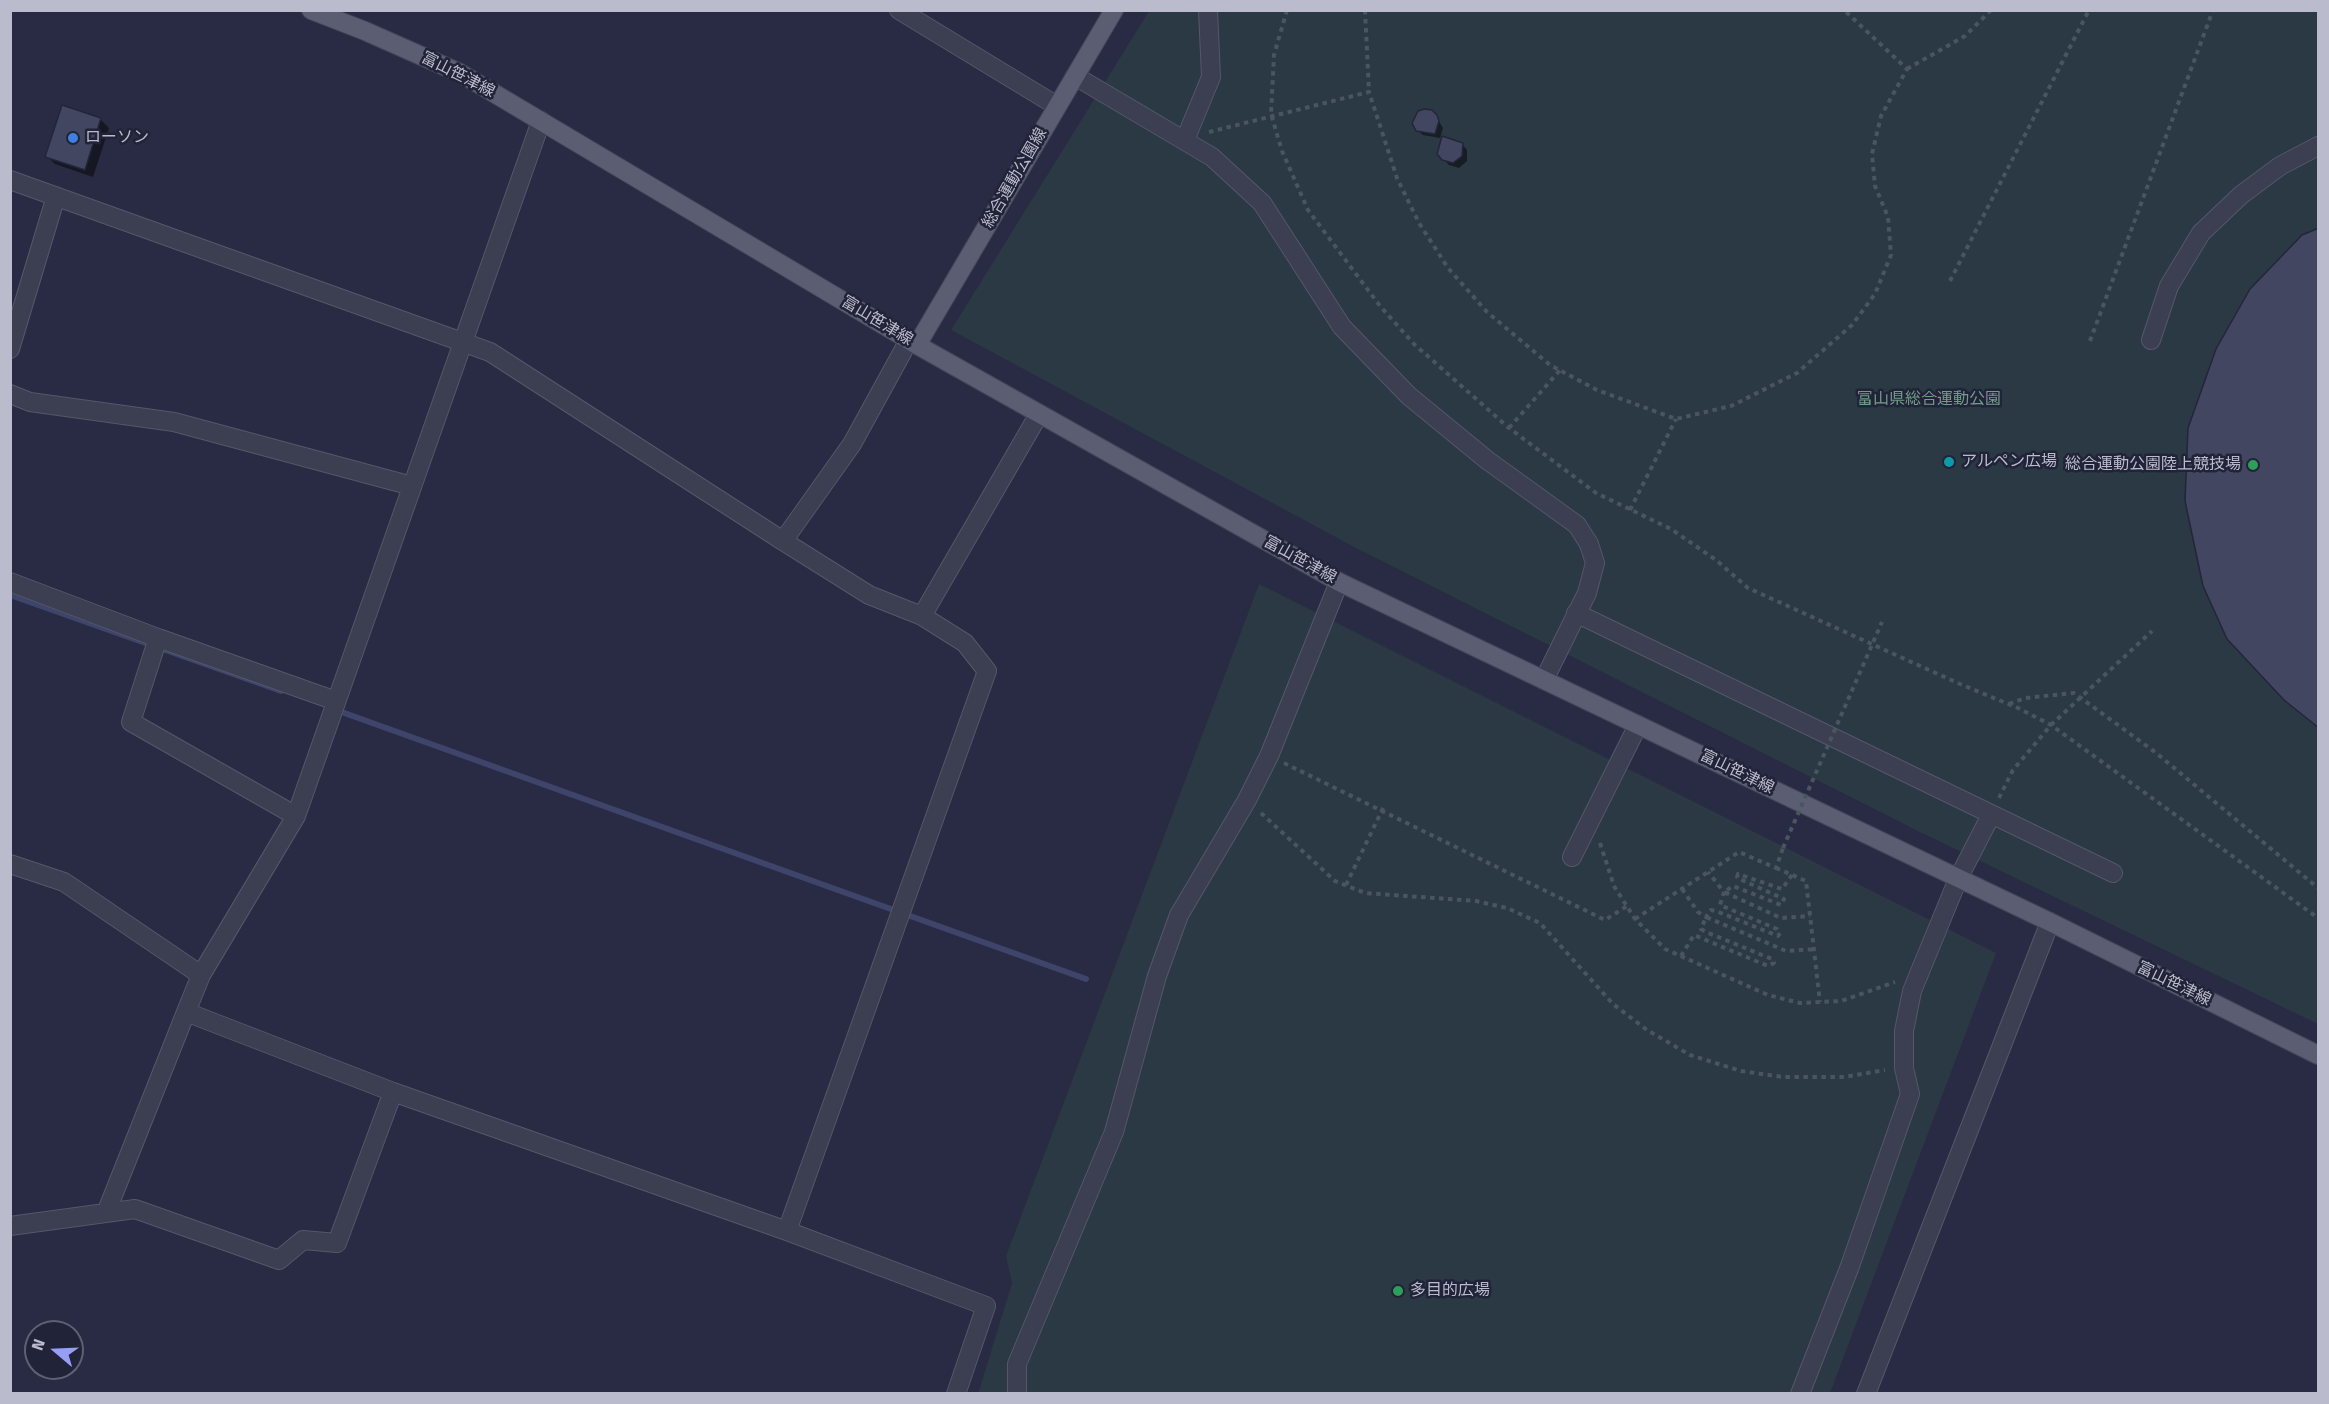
<!DOCTYPE html>
<meta charset="utf-8">
<style>
body{margin:0}
#map{position:relative;width:2329px;height:1404px;overflow:hidden;background:#282b43;font-family:"Fira Sans",sans-serif}
canvas{display:block}
.frame{position:absolute;inset:0;border:12px solid #babbcc;pointer-events:none}
.north{position:absolute;left:24px;top:1320px;width:60px;height:60px;box-sizing:border-box;background:#212438;border:2px solid #5e6073;border-radius:50%;rotate:289deg;font-size:16px;font-weight:700;line-height:24px;text-align:center;color:#babbcc}
.north::after{content:'';display:block;margin:auto;width:21px;height:27px;background:#969ef5;clip-path:polygon(50% 0,100% 100%,50% 72%,0 100%)}
</style>
<div id="map">
<canvas width="2329" height="1404"></canvas>
<div class="frame"></div>
<div class="north">N</div>
</div>
<script>
const context = document.querySelector('canvas').getContext('2d');
context.lineJoin = 'round';
function fill(path, color) { context.fillStyle = color; context.fill(path, 'evenodd'); }
const toPath = rows => new Path2D(rows.map(r => 'M' + r).join(''));
function strokePath(path, color, width, dash) { context.strokeStyle = color; context.lineWidth = width; context.lineCap = dash ? 'butt' : 'round'; context.setLineDash(dash || []); context.stroke(path); }
function write(font, color, halo, rows, align = 'center') {
  context.font = font + ' "Fira Sans","Noto Sans JP",sans-serif'; context.lineWidth = 5; context.setLineDash([]); context.textBaseline = 'middle'; context.strokeStyle = halo; context.fillStyle = color; for (const [text, x, y, turn = 0] of rows) {
    context.save(); context.translate(x, y); context.rotate((+turn || 0) * Math.PI / 180); context.textAlign = isNaN(turn) ? turn : align; if (halo) context.strokeText(text, 0, 0); context.fillText(text, 0, 0); context.restore();
  }
}
fill(toPath([
 [1149,11,2318,11,2318,1024,1920,832,1356,548,951,330],
 [1259,584,1996,953,1830,1393,978,1394,1012,1283,1006,1256]
]), '#2a3943');
fill(toPath([
 [63,107,101,120,109,128,93,177,55,164,47,156],
 [1436,117,1443,128,1440,138,1423,135,1417,130],
 [1462,144,1467,150,1467,161,1459,168,1449,165,1439,154]
]), '#0007');
strokePath(toPath([
 [10,595,281,691],
 [336,710,1086,979]
]), '#3f446b', 6);
const building = toPath([
 [62,105,101,118,85,170,45,157,62,105],
 [1424,109,1432,110,1437,115,1439,121,1435,134,1416,131,1412,123,1418,111,1424,109],
 [1442,136,1463,143,1462,156,1453,163,1442,160,1437,154,1442,136],
 [2319,228,2319,728,2284,700,2227,639,2203,586,2185,501,2188,428,2216,349,2250,289,2302,235,2319,228]
]);
fill(building, '#424660');
strokePath(building, '#23263a', 1.5);
const minor = toPath([
 [899,10,1057,106],
 [1075,76,1212,157,1262,203,1342,327,1409,396,1487,460,1577,525,1589,544,1595,563,1587,593,1544,680],
 [541,121,296,816,201,975,186,1012,393,1092,787,1231,986,1306,956,1394],
 [1185,140,1211,77,1208,10],
 [10,180,490,352,783,541],
 [909,340,852,444,783,541,869,595,922,616],
 [2151,340,2169,286,2201,233,2241,195,2280,166,2318,146],
 [10,349,56,196],
 [10,394,30,402,174,422,412,486],
 [10,582,158,638],
 [1576,613,2113,873],
 [296,816,131,722,158,638,336,701],
 [1572,857,1638,725],
 [10,864,64,882,201,975],
 [106,1213,186,1012],
 [10,1226,135,1209,279,1260,303,1240,337,1243,393,1092],
 [787,1231,987,671,965,643,922,616,1039,414],
 [1017,1394,1017,1364,1114,1132,1157,976,1179,915,1247,800,1269,756,1339,582],
 [1800,1394,1850,1266,1910,1094,1904,1068,1904,1031,1912,991,1958,879,1991,815],
 [1866,1394,2050,922]
]);
const major = toPath([
 [311,10,365,31,460,73,917,345,1339,582,2050,922,2318,1055],
 [917,345,1114,10]
]);
strokePath(minor, '#55576a', 20);
strokePath(major, '#434559', 20);
strokePath(toPath([
 [1287,10,1274,55,1271,114,1282,151,1308,210,1380,306,1414,344,1509,428,1596,493,1671,529,1716,560,1748,588,1960,684,2018,708,2051,725,2318,918],
 [1365,10,1369,92],
 [1907,69,1965,36,1991,10],
 [1209,132,1369,92,1397,178,1419,223,1448,268,1487,312,1550,365,1597,390,1676,419,1731,406,1797,373,1852,325,1875,294,1891,255,1888,217,1875,186,1872,154,1881,116,1907,69,1844,10],
 [1950,281,2089,10],
 [2090,341,2213,10],
 [1509,428,1560,370],
 [1630,510,1676,419],
 [2009,704,2025,698,2074,693,2155,752,2318,888],
 [1284,763,1605,920,1627,906],
 [1999,798,2013,770,2051,725,2152,631],
 [1261,813,1335,881,1365,893,1476,901,1507,908,1540,923,1613,1004,1647,1030,1690,1055,1741,1071,1783,1077,1844,1077,1885,1070],
 [1600,843,1614,886,1635,919,1665,949,1768,995,1800,1003,1841,1001,1895,982],
 [1776,868,1806,881,1820,1002],
 [1792,875,1782,889,1738,874,1737,877,1742,880,1784,899,1781,905,1733,886,1724,892,1781,918,1810,916],
 [1346,885,1385,804],
 [1682,889,1698,912,1706,917,1711,910,1716,911,1778,936,1780,933,1777,929,1720,905,1724,892,1708,872],
 [1635,919,1739,852,1776,868,1783,848],
 [1681,956,1694,935,1768,966,1774,963,1772,959,1706,932,1701,929,1706,917,1786,951,1815,949]
]), '#495660', 4, [4.5, 4.5]);
strokePath(minor, '#3c3f52', 18);
strokePath(major, '#5b5d72', 18);
strokePath(toPath([
 [1783,848,1882,622]
]), '#495660', 4, [4.5, 4.5]);
for (const [x, y, r, color] of [
 [73,138,6,"#3f7fe0"],
 [1949,462,6,"#0f9aa8"],
 [2253,465,6,"#2e9e5b"],
 [1398,1291,6,"#2e9e5b"]
]) { const dot = new Path2D(); dot.arc(x, y, r, 0, 2 * Math.PI); context.fillStyle = color; context.fill(dot); strokePath(dot, '#212438', 2); }
write('16px', '#babbcc', '#212438', [
 ["富山笹津線",458,75,27],
 ["総合運動公園線",1015,178,-60],
 ["富山笹津線",877,321,31],
 ["富山笹津線",1300,560,29],
 ["富山笹津線",1737,772,26],
 ["富山笹津線",2174,984,26]
]);
write('16px', '#babbcc', '#212438', [
 ["ローソン",85,138],
 ["アルペン広場",1961,462],
 ["総合運動公園陸上競技場",2241,465,"right"],
 ["多目的広場",1410,1291]
], 'left');
write('16px', '#729c88', '#212438', [
 ["富山県総合運動公園",1929,400]
]);
</script>
